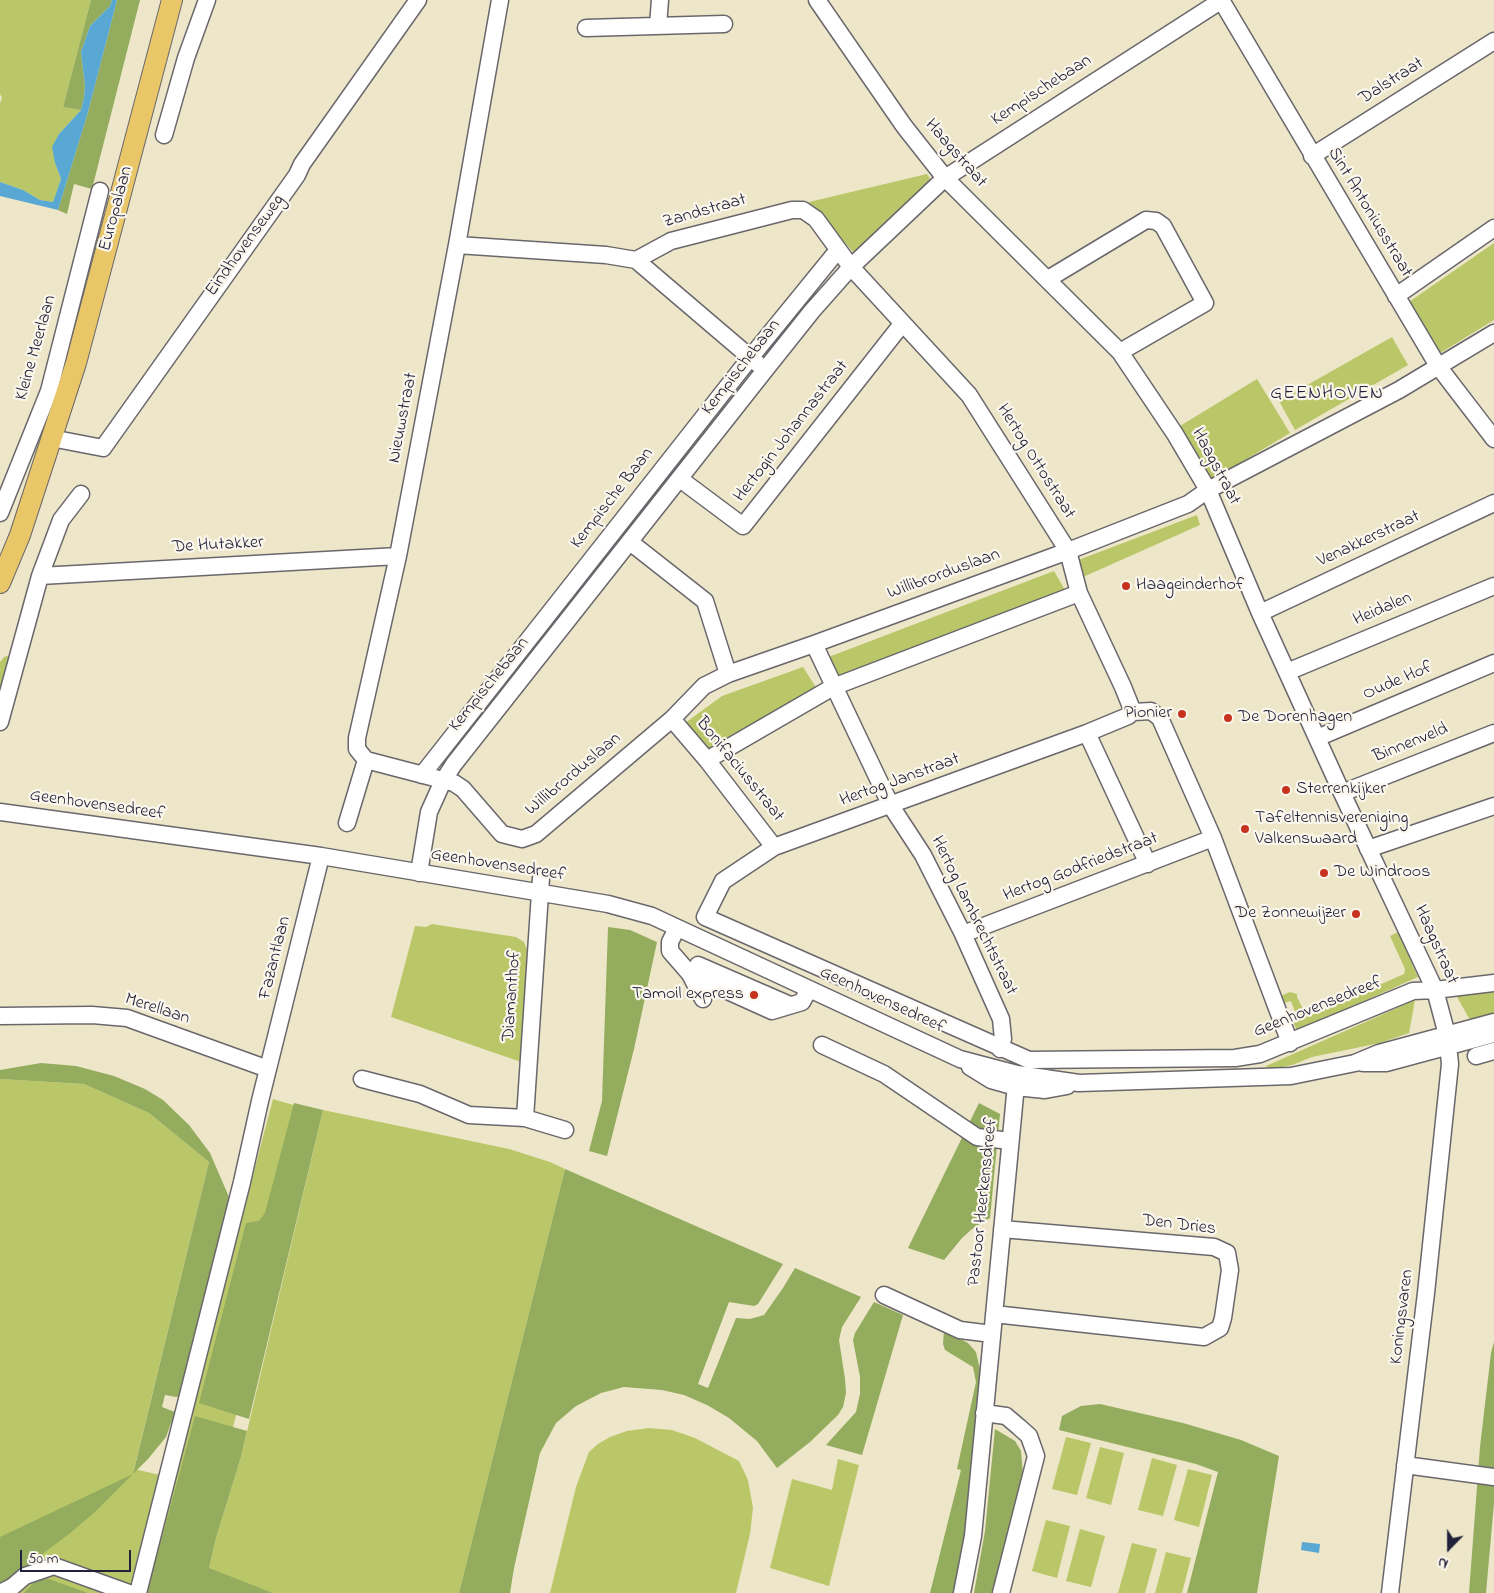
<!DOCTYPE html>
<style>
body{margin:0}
#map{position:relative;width:1494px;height:1593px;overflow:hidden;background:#ede6c8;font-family:"Indie Flower",sans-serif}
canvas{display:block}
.north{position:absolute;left:1424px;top:1523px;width:50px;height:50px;-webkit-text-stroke:4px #fbf7ec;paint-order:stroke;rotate:202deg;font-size:14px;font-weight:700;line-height:20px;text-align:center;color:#22223b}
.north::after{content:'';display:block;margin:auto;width:18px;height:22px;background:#22223b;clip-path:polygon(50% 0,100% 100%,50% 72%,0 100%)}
.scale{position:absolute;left:20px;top:1550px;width:111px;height:22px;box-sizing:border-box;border:2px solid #22223b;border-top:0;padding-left:6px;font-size:15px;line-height:18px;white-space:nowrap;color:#22223b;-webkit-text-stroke:4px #fbf7ec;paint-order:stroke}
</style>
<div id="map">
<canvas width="1494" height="1593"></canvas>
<div class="north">N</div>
<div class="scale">50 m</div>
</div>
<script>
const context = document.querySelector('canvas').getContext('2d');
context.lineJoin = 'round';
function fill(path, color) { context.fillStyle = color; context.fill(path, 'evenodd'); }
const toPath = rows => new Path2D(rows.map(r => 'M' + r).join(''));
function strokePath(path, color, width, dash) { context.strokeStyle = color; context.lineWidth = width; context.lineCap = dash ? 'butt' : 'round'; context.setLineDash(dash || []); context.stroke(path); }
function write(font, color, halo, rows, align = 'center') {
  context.font = font + ' "Indie Flower",sans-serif'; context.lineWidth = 4.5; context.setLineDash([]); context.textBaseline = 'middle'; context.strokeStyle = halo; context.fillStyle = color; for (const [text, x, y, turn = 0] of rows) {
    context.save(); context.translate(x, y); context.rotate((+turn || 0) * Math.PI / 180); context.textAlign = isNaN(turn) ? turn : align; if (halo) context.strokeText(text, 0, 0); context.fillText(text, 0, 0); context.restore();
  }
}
fill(toPath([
 [0,0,91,0,63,107,81,110,59,134,55,163,61,179,53,202,40,200,23,190,0,182,0,103,2,98,0,94],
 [927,174,930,179,928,183,855,254,809,202],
 [1494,243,1494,320,1437,355,1406,304],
 [1392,337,1408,365,1295,430,1279,401],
 [1257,379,1290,433,1212,480,1180,426],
 [1197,515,1200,525,1083,577,1073,562],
 [1054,571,1065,590,836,677,826,658],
 [7,656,10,657,0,695,0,662,4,657],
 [803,667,817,689,718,748,708,749,685,723,722,696],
 [432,924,516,937,524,942,527,950,521,1062,391,1017,415,926,426,927],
 [1398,932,1418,977,1297,1031,1292,1019,1297,1017,1291,1001,1280,1004,1278,997,1290,992,1297,994,1297,997,1307,1017,1404,974,1405,969,1390,936],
 [1494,987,1494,1013,1470,1020,1457,997,1463,991],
 [1415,1000,1409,1033,1380,1043,1312,1057,1292,1065,1269,1070,1266,1066],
 [0,1079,84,1084,149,1113,209,1162,134,1469,173,1478,273,1099,317,1112,193,1577,248,1593,0,1593],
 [323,1110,509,1149,550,1162,565,1169,459,1593,273,1593,211,1570,209,1568,216,1538,241,1457],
 [649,1428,672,1430,695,1438,739,1461,748,1480,753,1508,750,1534,736,1593,550,1593,576,1487,589,1452,598,1444,610,1437,627,1431],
 [1066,1437,1091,1443,1077,1495,1052,1489],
 [1100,1447,1124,1453,1111,1505,1086,1498],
 [1152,1458,1177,1465,1163,1516,1138,1510],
 [838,1459,859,1465,829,1586,770,1568,792,1479,832,1490],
 [1188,1469,1212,1475,1199,1527,1174,1520],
 [1046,1520,1070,1526,1057,1578,1032,1571],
 [1080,1529,1105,1536,1091,1587,1066,1581],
 [1132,1543,1157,1549,1145,1593,1118,1593],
 [1166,1552,1191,1558,1182,1593,1155,1593]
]), '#bac769');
fill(toPath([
 [91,0,112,0,110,6,90,26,81,52,85,86,84,98,81,110,63,107],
 [117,0,140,0,92,189,74,184,67,214,58,210,88,112],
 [608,927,630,930,657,942,634,1049,607,1156,589,1151,602,1101],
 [41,1063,76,1066,114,1076,145,1089,163,1100,189,1125,210,1153,232,1204,181,1396,176,1397,165,1395,162,1407,175,1412,166,1437,148,1459,96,1511,69,1534,0,1586,0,1537,133,1474,209,1162,149,1113,84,1084,0,1079,0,1070],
 [294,1103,323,1110,249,1419,199,1403,246,1223,259,1221,265,1213],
 [979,1103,1000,1114,990,1218,972,1229,962,1238,944,1260,908,1248],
 [565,1169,783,1264,758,1304,754,1306,729,1302,698,1384,708,1388,736,1318,750,1319,764,1315,783,1288,795,1268,861,1297,842,1327,839,1340,845,1379,846,1393,843,1407,838,1415,810,1442,777,1468,757,1441,729,1418,707,1405,684,1395,662,1390,624,1387,601,1393,576,1406,556,1423,540,1453,514,1568,510,1593,459,1593],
 [874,1302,903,1315,862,1455,826,1445,856,1412,860,1394,860,1377,853,1340,855,1333],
 [944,1330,968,1343,976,1352,981,1374,963,1546,956,1591,954,1593,930,1593,961,1470,957,1469,976,1382,973,1367,945,1350,943,1344],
 [1494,1342,1494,1503,1486,1593,1469,1593,1480,1447,1491,1353],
 [1100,1404,1183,1423,1241,1440,1279,1456,1257,1593,1187,1593,1218,1472,1196,1464,1059,1430,1062,1416,1081,1406],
 [195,1416,247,1431,241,1457,216,1538,209,1568,273,1593,147,1593],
 [995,1429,1015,1441,1021,1451,1023,1475,992,1593,974,1593,985,1531],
 [39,1577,46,1578,88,1593,24,1593]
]), '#93ac5d');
fill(toPath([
 [112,0,117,0,88,112,58,210,0,196,0,182,23,190,40,200,53,202,61,179,55,163,52,147,59,134,81,110,84,98,85,86,81,52,90,26,110,6],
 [1302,1542,1320,1544,1319,1553,1301,1550]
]), '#59a8d3');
const minor = toPath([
 [500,0,457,245,398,556,357,738,357,749,366,760,454,783,463,789,502,834,522,839,536,834,672,719,704,686,728,674,814,644,1068,551,1188,504,1208,490,1399,390,1494,333],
 [817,0,904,126,945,178,1120,352,1175,434,1208,490,1260,613,1342,793,1435,990,1447,1035,1450,1064,1426,1293,1390,1593],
 [1221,0,1438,366,1494,439],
 [658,26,660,0],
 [586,28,724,24],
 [164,135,186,58,207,0],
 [1312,156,1494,41],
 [457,245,606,255,636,260,671,241,792,210,803,210,816,219,851,267,969,395,1068,551,1079,593,1123,687,1133,712],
 [636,260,758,364],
 [1048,279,1146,220,1156,221,1163,226,1205,303,1120,352],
 [1396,296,1494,228],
 [51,438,103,448,297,175,302,164,418,0],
 [680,479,743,526,902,324],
 [0,513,49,391,100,191],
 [630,542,705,601,728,674],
 [40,576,398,556],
 [1260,613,1494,503],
 [814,644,891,806,923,855,963,934,1001,1019,1003,1039,1000,1049],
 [1287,672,1494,586],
 [1133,712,1128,716,1087,733,774,847,723,881,705,917,1029,1060,1235,1058,1260,1054,1413,991,1435,990,1494,983],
 [1133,712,1151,711,1160,718,1213,838,1290,1043],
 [672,719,707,760,774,847],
 [0,722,40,576,61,520,81,494],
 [1087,733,1148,864],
 [1317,738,1494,663],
 [707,760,833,687,1079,593],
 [422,775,750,358,838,250],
 [1342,793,1494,733],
 [0,812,321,856,608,904,652,916,960,1059,1017,1074,1079,1083,1291,1076,1355,1063,1379,1053,1494,1022],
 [347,823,366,760],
 [1368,849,1494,806],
 [419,873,429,812,443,781,454,764,765,370,812,311,851,267,945,178,1222,0],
 [677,928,670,942,670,951,690,974,772,1011,802,1002,809,989],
 [963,934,1213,838],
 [698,965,790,1005],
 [690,974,703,999],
 [0,1016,92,1015,127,1018,268,1069],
 [822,1045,884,1074,977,1137,1010,1141],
 [1476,1056,1494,1051],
 [1363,1063,1386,1063,1494,1034],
 [970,1067,991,1080,1016,1087,1045,1090,1067,1086],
 [362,1079,420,1094,469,1115,525,1118,541,878],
 [525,1118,565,1130],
 [884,1295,960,1330,992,1334],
 [994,1314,1204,1337,1220,1328,1223,1318,1230,1270,1227,1253,1214,1247,1002,1229],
 [984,1413,1006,1416,1019,1427,1029,1436,1036,1456,1001,1593],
 [1405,1465,1494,1477],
 [0,1593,12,1587,25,1576,54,1566,129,1593],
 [138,1593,242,1182,260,1101,321,856],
 [962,1593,973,1536,1017,1074]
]);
const major = toPath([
 [0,583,20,535,76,363,172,0]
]);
strokePath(minor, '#69676c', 19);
strokePath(major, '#69676c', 22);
strokePath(minor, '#fff', 16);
strokePath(major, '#e9c769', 20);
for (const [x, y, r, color] of [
 [1126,586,5,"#c8321e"],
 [1182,714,5,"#c8321e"],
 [1228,718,5,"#c8321e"],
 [1286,790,5,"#c8321e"],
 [1245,829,5,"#c8321e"],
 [1324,873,5,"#c8321e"],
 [1356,914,5,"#c8321e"],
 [754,995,5,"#c8321e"]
]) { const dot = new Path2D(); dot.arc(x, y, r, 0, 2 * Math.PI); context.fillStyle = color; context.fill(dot); strokePath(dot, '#fbf7ec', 2); }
write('18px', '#22223b', '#fbf7ec', [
 ["Dalstraat",1392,82,-32],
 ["Kempischebaan",1042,91,-33],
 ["Haagstraat",955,154,49],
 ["Europalaan",117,209,-75],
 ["Zandstraat",705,212,-16],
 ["Sint Antoniusstraat",1369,213,59],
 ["Eindhovenseweg",246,246,-54],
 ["Kleine Meerlaan",37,348,-74],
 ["Kempischebaan",742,368,-52],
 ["Nieuwstraat",404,418,-79],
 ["Hertogin Johannastraat",792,432,-52],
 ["Hertog Ottostraat",1035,462,58],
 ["Haagstraat",1215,467,62],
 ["Kempische Baan",613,499,-52],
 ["Venakkerstraat",1369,540,-25],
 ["De Hutakker",218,546,-3],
 ["Willibrorduslaan",944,575,-20],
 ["Heidalen",1383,610,-23],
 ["Oude Hof",1398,682,-23],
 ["Kempischebaan",490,685,-51],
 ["Binnenveld",1411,744,-22],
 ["Bonifaciusstraat",739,770,51],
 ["Willibrorduslaan",574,775,-40],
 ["Hertog Janstraat",900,781,-20],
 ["Geenhovensedreef",97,806,8],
 ["Geenhovensedreef",498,866,9],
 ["Hertog Godfriedstraat",1081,868,-21],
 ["Hertog Lambrechtstraat",973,916,64],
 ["Haagstraat",1435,945,66],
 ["Fazantlaan",276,958,-76],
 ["Diamanthof",513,996,-86],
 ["Geenhovensedreef",882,1001,25],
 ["Geenhovensedreef",1318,1008,-22],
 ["Merellaan",157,1010,18],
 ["Pastoor Heerkensdreef",984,1202,-84],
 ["Den Dries",1179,1226,7],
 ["Koningsvaren",1403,1317,-83]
]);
write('18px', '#22223b', '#fbf7ec', [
 ["Haageinderhof",1136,586],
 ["Pionier",1172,714,"right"],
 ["De Dorenhagen",1238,718],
 ["Sterrenkijker",1296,790],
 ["Tafeltennisvereniging",1255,819],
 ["Valkenswaard",1255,840],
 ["De Windroos",1334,873],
 ["De Zonnewijzer",1346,914,"right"],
 ["Tamoil express",744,995,"right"]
], 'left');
context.letterSpacing = '1px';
write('19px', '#22223b', '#fbf7ec', [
 ["GEENHOVEN",1327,395]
]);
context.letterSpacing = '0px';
</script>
